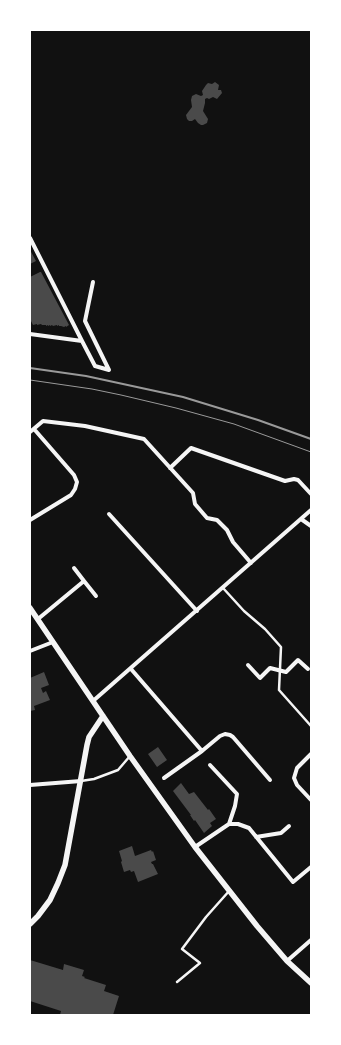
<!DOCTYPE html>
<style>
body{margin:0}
#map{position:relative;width:341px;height:1045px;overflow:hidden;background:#111;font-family:Lato,sans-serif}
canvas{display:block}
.frame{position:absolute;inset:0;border:31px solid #fff;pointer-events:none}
</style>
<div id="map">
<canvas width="341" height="1045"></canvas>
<div class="frame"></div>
</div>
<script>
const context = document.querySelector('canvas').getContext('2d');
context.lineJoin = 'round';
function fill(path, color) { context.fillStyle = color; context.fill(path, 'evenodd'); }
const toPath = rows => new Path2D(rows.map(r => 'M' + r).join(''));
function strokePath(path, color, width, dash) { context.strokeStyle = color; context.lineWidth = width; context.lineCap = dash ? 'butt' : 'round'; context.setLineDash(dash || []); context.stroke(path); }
fill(toPath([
 [215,82,219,85,218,90,221,90,222,93,217,99,213,97,209,99,207,98,205,99,205,103,203,111,208,119,207,123,203,125,201,125,198,123,195,119,192,121,189,121,187,119,186,115,192,107,191,100,192,96,196,94,201,96,203,95,202,91,206,85,208,83,212,84],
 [30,250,36,261,30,264],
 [40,272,41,272,69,325,66,327,66,326,64,327,61,326,59,326,59,325,57,326,57,325,53,326,52,325,50,326,50,325,48,326,48,325,46,326,46,325,42,325,41,324,37,325,37,324,33,325,30,319,30,277],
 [44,672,49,685,41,688,43,693,46,691,50,700,34,706,35,710,30,711,30,678],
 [158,747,167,760,157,767,148,754],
 [181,783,189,794,194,792,208,810,209,809,216,819,210,823,212,826,204,833,195,820,194,821,190,815,191,815,173,791],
 [132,846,135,856,151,850,152,852,153,851,156,860,151,862,152,864,153,864,158,874,138,882,134,871,131,872,130,870,124,872,121,862,122,861,119,851],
 [30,960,63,970,64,964,84,970,82,976,85,977,84,978,106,985,104,991,119,996,113,1015,60,1015,61,1011,30,1001]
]), '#4a4a4a');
strokePath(toPath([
 [223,588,244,611,265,629,281,647,279,690,311,726],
 [81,781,94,779,118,770,130,756],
 [177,982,200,963,182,949,206,917,230,890]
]), '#f5f5f5', 2.5);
strokePath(toPath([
 [30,238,82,341],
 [30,334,82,341,95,366,109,370,85,321,93,282],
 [30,432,43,421,85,426,144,439,193,493,195,504,207,518,217,520,227,530,233,542,251,563],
 [170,468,191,448,285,481,294,479,298,480,311,494],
 [109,514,197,611],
 [301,519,311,526],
 [30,520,71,495,75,489,77,482,74,475,34,429],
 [84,581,96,596],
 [38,619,84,581,74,568],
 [30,651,53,642],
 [248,665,260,678,270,668,286,672,298,660,308,669],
 [131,669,202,751,220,736,225,734,230,735,233,737,270,780],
 [93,701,311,510],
 [311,754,297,768,294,778,297,785,311,800],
 [164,778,202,751],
 [30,785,81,781],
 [229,824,238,824,249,828,293,882,311,867],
 [256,837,281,833,289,826],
 [195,847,229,824,235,806,237,794,210,765],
 [287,961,311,940]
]), '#f5f5f5', 4);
strokePath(toPath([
 [30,608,130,756,195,847,257,926,287,961,311,983],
 [30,924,38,916,50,900,58,883,65,865,87,745,89,737,103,716]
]), '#f5f5f5', 5.5);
strokePath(toPath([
 [30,380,92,389,121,395,176,408,234,424,311,452]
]), '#9a9a9a', 1);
strokePath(toPath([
 [30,368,86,376,123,384,183,397,258,420,311,439]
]), '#9a9a9a', 2);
</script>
